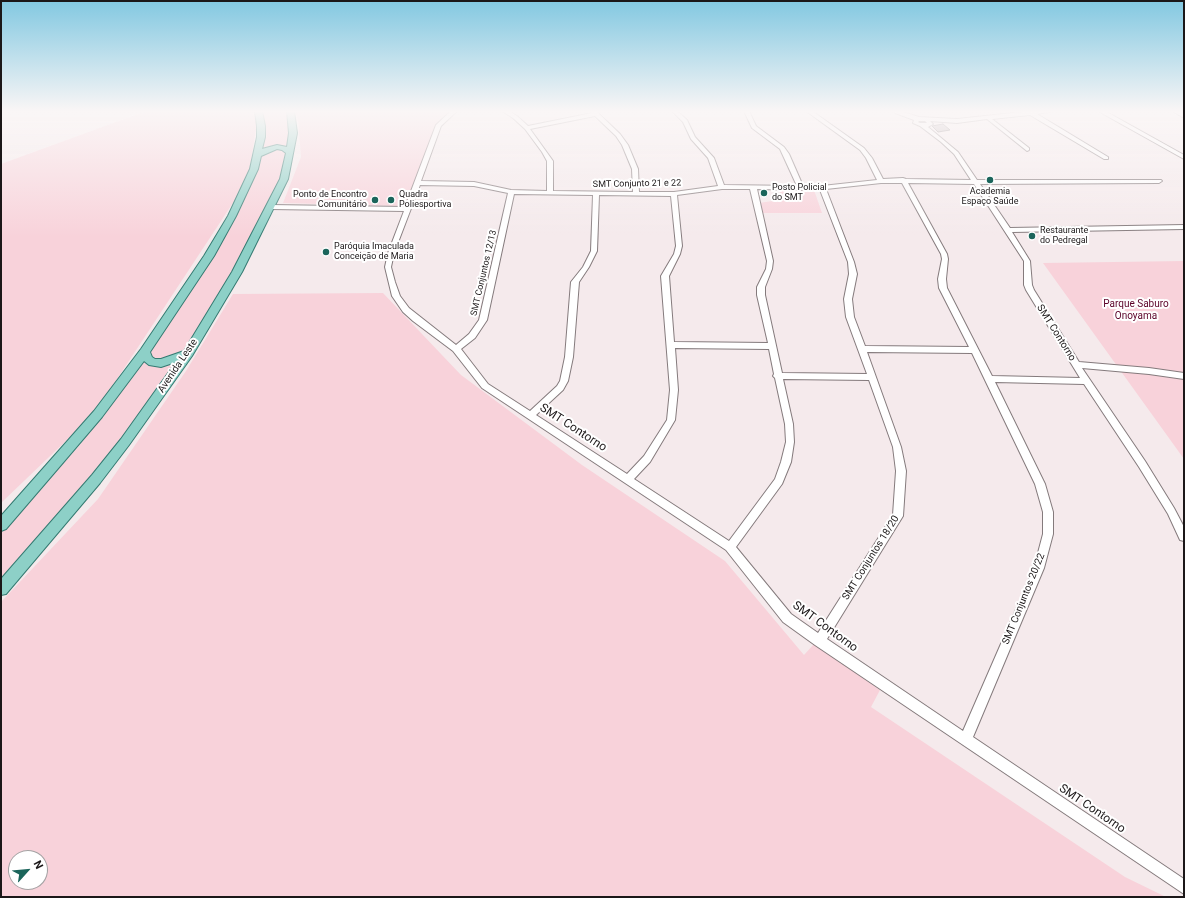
<!DOCTYPE html>
<meta charset="utf-8">
<style>
body{margin:0}
#map{position:relative;width:1185px;height:898px;overflow:hidden;background:#f5eaec;font-family:Roboto,sans-serif}
canvas{display:block}
.frame{position:absolute;inset:0;border:2px solid #1b1718;pointer-events:none}
.north{position:absolute;left:8px;top:850px;width:40px;height:40px;box-sizing:border-box;background:#fff;border:1px solid #a4a2a3;border-radius:50%;rotate:63deg;font-size:11px;font-weight:700;line-height:16px;text-align:center;color:#1b1718}
.north::after{content:'';display:block;margin:auto;width:14px;height:18px;background:#1b655b;clip-path:polygon(50% 0,100% 100%,50% 72%,0 100%)}
</style>
<div id="map">
<canvas width="1185" height="898"></canvas>
<div class="frame"></div>
<div class="north">N</div>
</div>
<script>
const context = document.querySelector('canvas').getContext('2d');
context.lineJoin = 'round';
function fill(path, color) { context.fillStyle = color; context.fill(path, 'evenodd'); }
const toPath = rows => new Path2D(rows.map(r => 'M' + r).join(''));
function strokePath(path, color, width, dash) { context.strokeStyle = color; context.lineWidth = width; context.lineCap = dash ? 'butt' : 'round'; context.setLineDash(dash || []); context.stroke(path); }
function write(font, color, halo, rows, align = 'center') {
  context.font = font + ' Roboto,sans-serif'; context.lineWidth = 4; context.setLineDash([]); context.textBaseline = 'middle'; context.strokeStyle = halo; context.fillStyle = color; for (const [text, x, y, turn = 0] of rows) {
    context.save(); context.translate(x, y); context.rotate((+turn || 0) * Math.PI / 180); context.textAlign = isNaN(turn) ? turn : align; if (halo) context.strokeText(text, 0, 0); context.fillText(text, 0, 0); context.restore();
  }
}
fill(toPath([
 [146,111,248,111,258,117,248,180,94,414,1,503,1,164],
 [259,111,286,111,290,132,290,153,268,207,186,354,122,440,55,521,1,580,1,531,79,446,150,351,151,357,151,350,237,213,264,134,267,138],
 [295,111,452,111,444,117,404,205,396,206,283,203,301,157,298,120],
 [780,189,814,190,822,213,760,213,758,203,773,201,777,199,780,195],
 [1184,261,1184,459,1043,263],
 [383,293,461,375,582,465,725,561,804,655,814,644,880,690,871,707,1125,877,1166,897,1,897,1,602,98,499,186,371,233,294],
 [16,858,40,858,40,882,16,882]
]), '#f8d2da');
const building = toPath([
 [943,124,950,130,938,132,932,126,943,124]
]);
fill(building, '#b5aaad');
strokePath(building, '#6a6163', 1);
const minor = toPath([
 [451,111,457,111,441,126,421,181,474,182,511,190,547,191,547,161,542,152,525,129,513,118,502,111,509,111,517,116,528,126,592,113,591,111,596,111,620,134,628,145,638,169,639,192,674,192,718,186,708,158,691,139,683,122,672,111,677,111,687,120,695,137,714,158,724,185,797,186,780,149,752,128,744,111,749,111,756,126,784,147,789,154,803,186,822,186,877,180,866,158,860,150,806,111,812,111,864,148,872,158,883,179,903,178,906,179,971,180,954,154,941,142,920,126,913,123,914,120,895,113,895,111,900,111,919,117,957,119,1031,111,1055,111,1037,114,1108,157,1108,159,1104,159,1030,115,992,119,1029,148,1029,150,1027,151,987,119,957,123,930,121,933,124,928,127,958,152,977,180,1161,180,1162,181,1159,183,980,184,1010,228,1184,225,1184,229,1012,232,1030,261,1032,285,1034,290,1079,362,1149,368,1184,373,1184,379,1149,374,1082,368,1145,461,1174,508,1184,527,1184,541,1180,540,1168,514,1139,467,1084,384,995,382,1045,484,1053,512,1053,534,1044,568,973,737,1184,879,1184,894,815,645,783,622,726,550,482,388,453,351,413,321,403,312,392,296,385,267,388,253,404,211,271,209,268,207,271,205,405,207,436,125,451,111],
 [595,116,616,136,622,145,632,169,633,192,553,191,553,161,530,129,595,116],
 [919,121,925,121,927,123,920,123,918,122,919,121],
 [881,183,902,183,941,254,942,259,938,279,939,288,969,347,865,346,854,317,852,299,857,274,854,262,826,189,881,183],
 [908,183,974,184,1024,261,1024,285,1026,290,1080,378,992,376,947,288,946,279,948,259,947,254,908,183],
 [420,185,474,186,508,193,479,320,469,334,456,345,409,308,400,296,395,282,391,267,394,253,420,185],
 [722,189,750,189,767,261,766,269,757,287,757,295,768,343,674,342,669,276,680,254,682,246,677,195,722,189],
 [757,189,820,190,848,262,849,274,844,299,846,317,867,374,782,373,765,295,765,287,772,269,773,261,757,189],
 [514,194,593,195,591,251,583,267,571,282,565,357,560,381,557,386,530,411,488,384,461,349,475,338,487,320,514,194],
 [599,195,671,196,676,246,674,254,661,276,670,390,667,420,644,456,627,474,536,415,563,390,568,381,573,357,579,282,589,267,597,251,599,195],
 [675,348,769,349,774,374,773,376,775,378,785,424,786,442,781,462,775,479,729,541,634,479,650,462,675,420,678,390,675,348],
 [867,352,972,353,1035,484,1043,512,1043,534,1034,568,963,731,827,639,903,516,906,471,901,447,867,352],
 [783,379,869,380,893,447,896,471,893,515,818,633,791,614,736,547,782,484,791,462,794,442,793,424,783,379],
 [1098,111,1105,111,1184,155,1184,159,1098,111],
 [1172,111,1179,111,1184,114,1184,118,1172,111]
]);
const major = toPath([
 [255,111,262,111,265,126,265,137,262,149,277,145,287,147,289,133,287,111,294,111,297,133,288,179,242,272,192,356,129,445,100,483,6,594,1,595,1,579,92,475,121,439,176,362,161,367,149,365,144,361,102,417,61,465,6,529,1,531,1,516,94,411,141,349,204,256,228,216,250,169,257,137,257,126,255,111],
 [277,149,282,150,286,153,280,179,232,272,184,351,161,359,155,359,152,357,150,352,214,256,236,216,258,169,261,156,277,149]
]);
strokePath(minor, '#847a7c', 2);
strokePath(major, '#347a71', 2);
fill(minor, '#fff');
fill(major, '#8dd0c7');
const sky = context.createLinearGradient(0, 0, 0, 237);
sky.addColorStop(0, '#82c8e1');
sky.addColorStop(0.47, '#faf6f6');
sky.addColorStop(1, '#faf6f600');
context.fillStyle = sky;
context.fillRect(0, 0, 1185, 237);
for (const [x, y, r, color] of [
 [990,180,4,"#1b655b"],
 [764,193,4,"#1b655b"],
 [375,200,4,"#1b655b"],
 [391,200,4,"#1b655b"],
 [1032,236,4,"#1b655b"],
 [326,252,4,"#1b655b"]
]) { const dot = new Path2D(); dot.arc(x, y, r, 0, 2 * Math.PI); context.fillStyle = color; context.fill(dot); strokePath(dot, '#fff', 1.5); }
write('9px', '#1b1718', '#fff', [
 ["SMT Conjunto 21 e 22",637,184,-1],
 ["SMT Conjuntos 12/13",484,273,-77]
]);
write('9px', '#1b1718', '#fff', [
 ["Posto Policial",772,188],
 ["do SMT",772,198],
 ["Academia",990,192,"center"],
 ["Espaço Saúde",990,202,"center"],
 ["Ponto de Encontro",367,195,"right"],
 ["Comunitário",367,205,"right"],
 ["Quadra",399,195],
 ["Poliesportiva",399,205],
 ["Restaurante",1040,231],
 ["do Pedregal",1040,241],
 ["Paróquia Imaculada",334,247],
 ["Conceição de Maria",334,257]
], 'left');
write('10px', '#5b0228', '#fff', [
 ["Parque Saburo",1136,304],
 ["Onoyama",1136,316]
]);
write('10px', '#1b1718', '#fff', [
 ["SMT Contorno",1056,333,58],
 ["Avenida Leste",178,366,-56],
 ["SMT Conjuntos 18/20",871,558,-58],
 ["SMT Conjuntos 20/22",1024,599,-68]
]);
write('12px', '#1b1718', '#fff', [
 ["SMT Contorno",573,428,33],
 ["SMT Contorno",825,627,36],
 ["SMT Contorno",1092,809,34]
]);
</script>
